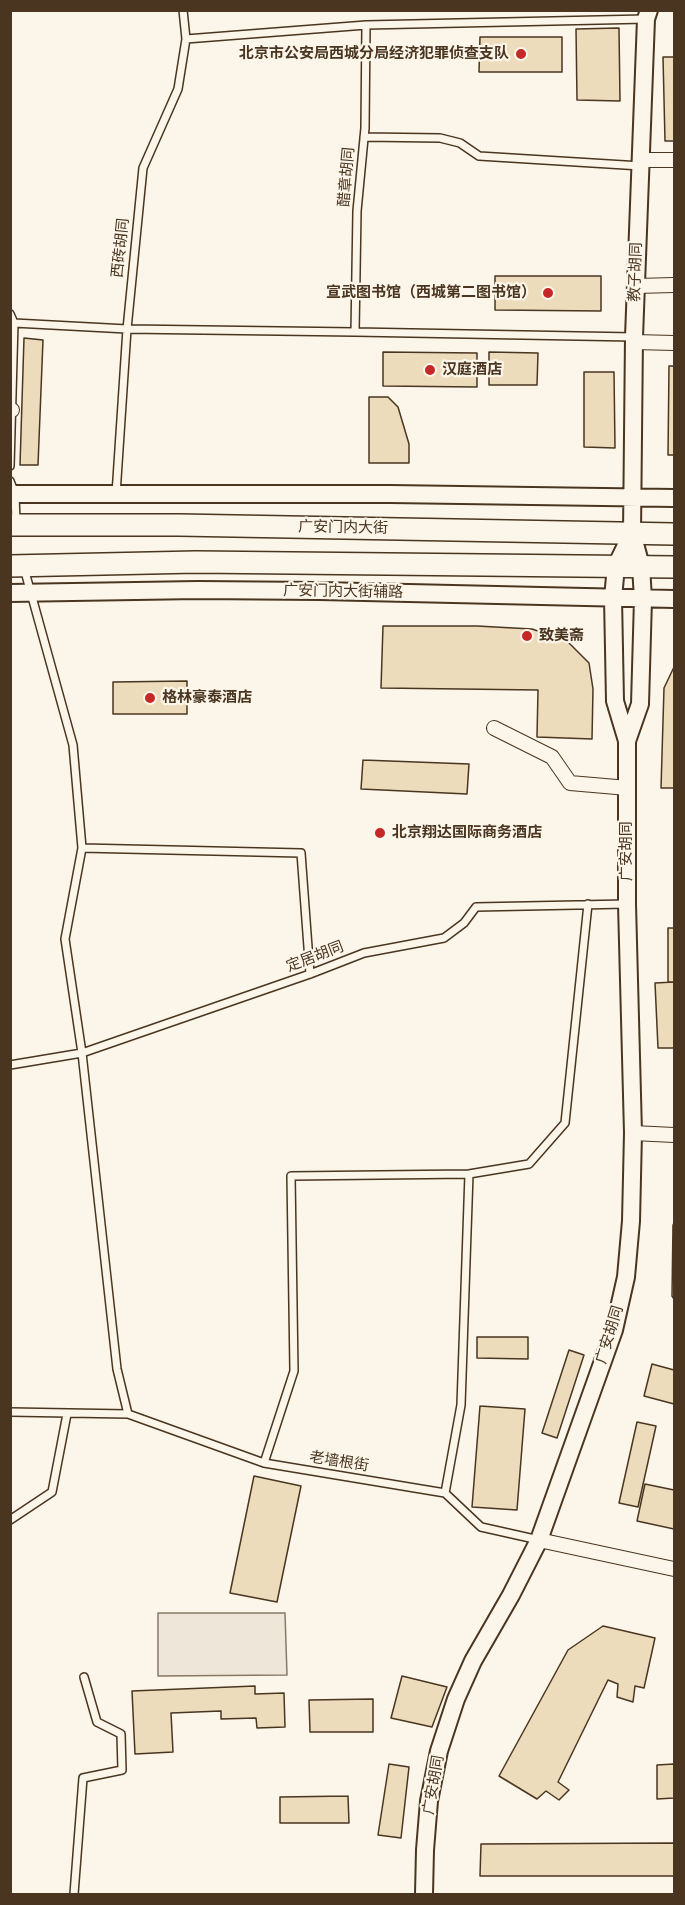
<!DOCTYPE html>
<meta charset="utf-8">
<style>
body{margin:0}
#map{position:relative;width:685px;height:1905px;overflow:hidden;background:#fbf6e9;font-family:"Archivo Narrow",sans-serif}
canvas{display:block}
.frame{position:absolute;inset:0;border:12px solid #4a3520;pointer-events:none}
</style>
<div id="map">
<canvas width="685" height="1905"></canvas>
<div class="frame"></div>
</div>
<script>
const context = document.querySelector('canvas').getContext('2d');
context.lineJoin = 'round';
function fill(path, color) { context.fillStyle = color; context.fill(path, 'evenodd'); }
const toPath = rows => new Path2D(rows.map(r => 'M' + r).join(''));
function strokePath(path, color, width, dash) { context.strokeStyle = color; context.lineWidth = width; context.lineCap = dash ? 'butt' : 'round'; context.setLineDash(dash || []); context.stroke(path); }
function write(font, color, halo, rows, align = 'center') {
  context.font = font + ' "Archivo Narrow","Noto Sans SC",sans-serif'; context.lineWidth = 4.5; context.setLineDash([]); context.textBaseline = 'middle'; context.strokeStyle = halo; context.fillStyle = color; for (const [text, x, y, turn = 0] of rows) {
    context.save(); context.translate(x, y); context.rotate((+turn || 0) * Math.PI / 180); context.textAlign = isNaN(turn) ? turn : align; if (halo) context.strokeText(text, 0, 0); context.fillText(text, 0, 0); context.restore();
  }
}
const green = toPath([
 [158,1613,285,1613,287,1675,158,1676,158,1613]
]);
fill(green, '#ede6d9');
strokePath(green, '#887966', 1.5);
const building = toPath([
 [619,28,620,101,577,100,576,29,619,28],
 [480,37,562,37,562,72,479,72,480,37],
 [663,57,674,57,674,141,665,141,663,57],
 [495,276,601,276,601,311,495,310,495,276],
 [24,338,43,340,38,465,20,465,24,338],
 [383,352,477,353,477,387,383,386,383,352],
 [489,352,538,353,537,385,489,385,489,352],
 [669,366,674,366,674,455,668,455,669,366],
 [584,372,614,372,615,448,584,447,584,372],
 [369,397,388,397,398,407,409,444,409,463,369,463,369,397],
 [383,626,477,626,532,629,567,641,589,663,593,689,592,739,537,737,538,690,381,688,383,626],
 [674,667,674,788,661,788,664,688,674,667],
 [187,681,187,714,113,714,113,682,187,681],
 [363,760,469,764,467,794,361,789,363,760],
 [668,928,674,928,674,982,668,982,668,928],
 [674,982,674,1048,658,1048,655,983,674,982],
 [674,1223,674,1299,672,1296,673,1225,674,1223],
 [477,1337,528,1337,528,1359,477,1358,477,1337],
 [569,1350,584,1355,557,1438,542,1433,569,1350],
 [652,1364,674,1370,674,1404,644,1396,652,1364],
 [480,1406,525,1409,517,1510,472,1507,480,1406],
 [637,1422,656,1426,638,1507,619,1503,637,1422],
 [254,1476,301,1486,277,1602,230,1593,254,1476],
 [645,1484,674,1490,674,1529,637,1521,645,1484],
 [603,1626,655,1638,644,1688,635,1686,633,1702,617,1697,618,1684,608,1680,558,1782,569,1790,559,1800,546,1791,537,1799,499,1776,568,1650,603,1626],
 [402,1676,447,1687,432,1727,391,1718,402,1676],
 [255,1686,255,1694,284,1693,285,1727,257,1728,256,1718,221,1719,221,1711,171,1713,173,1752,135,1754,132,1691,255,1686],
 [373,1699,373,1732,310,1732,309,1700,373,1699],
 [389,1764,409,1767,401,1838,378,1835,389,1764],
 [674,1764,674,1798,657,1799,657,1765,674,1764],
 [348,1796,349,1823,280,1823,280,1797,348,1796],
 [674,1843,674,1876,480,1876,481,1844,674,1843]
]);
fill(building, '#ecdcbc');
strokePath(building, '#4a3520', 1.5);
const service = toPath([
 [186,39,366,25,646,19],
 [364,137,440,138,460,143,479,156,641,166],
 [10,314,14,323,10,466],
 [14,323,127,329,355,332,357,211,365,128,366,25],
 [355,332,634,337],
 [10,481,15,494,16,522],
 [116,494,127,329,143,168,178,89,186,39,183,10],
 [82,848,301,853,310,974],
 [10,1065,82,1053,310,974,364,953,444,938,464,923,476,907,627,904],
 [10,1412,128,1414,117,1369,82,1053,65,939,82,848,73,745,24,568],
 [128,1414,264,1463,445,1493,481,1527,539,1540],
 [264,1463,294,1371,291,1176,469,1174,529,1164,565,1123,588,904],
 [445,1493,461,1405,469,1174],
 [10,1520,52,1492,67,1414],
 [74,1894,83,1778,122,1770,121,1734,97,1722,84,1677]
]);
const minor = toPath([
 [641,160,674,160],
 [636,286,674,285],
 [634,342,674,343],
 [10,410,12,410],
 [494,728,552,757,570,783,628,788],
 [633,1133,674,1135],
 [539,1540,674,1569]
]);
const tertiary = toPath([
 [10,494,390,494,674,498],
 [10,593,198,590,320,591,674,599],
 [627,741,640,704,643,599,641,566,632,533,634,337,646,19,649,10],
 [424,1894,425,1850,429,1801,439,1751,456,1699,473,1661,511,1595,539,1540,614,1330,626,1277,631,1221,633,1133,627,904,627,741,615,701,613,598,616,566,632,533]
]);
const primary = toPath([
 [10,525,179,525,674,534],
 [10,566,196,562,674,567]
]);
strokePath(service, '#4a3520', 10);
strokePath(minor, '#4a3520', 16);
strokePath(tertiary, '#4a3520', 20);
strokePath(primary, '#4a3520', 24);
strokePath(service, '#fbf6e9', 7);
strokePath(minor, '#fbf6e9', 14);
strokePath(tertiary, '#fbf6e9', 16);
strokePath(primary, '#fbf6e9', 21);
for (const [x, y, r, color] of [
 [521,54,6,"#c62828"],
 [548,293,6,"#c62828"],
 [430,370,6,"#c62828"],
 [527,636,6,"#c62828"],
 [150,698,6,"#c62828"],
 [380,833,6,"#c62828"]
]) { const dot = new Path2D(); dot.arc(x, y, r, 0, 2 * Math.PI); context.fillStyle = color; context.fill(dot); strokePath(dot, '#fbf6e9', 2); }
write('bold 15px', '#4a3520', '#fbf6e9', [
 ["北京市公安局西城分局经济犯罪侦查支队",509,54,"right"],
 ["宣武图书馆（西城第二图书馆）",536,293,"right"],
 ["汉庭酒店",442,370],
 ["致美斋",539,636],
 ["格林豪泰酒店",162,698],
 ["北京翔达国际商务酒店",392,833]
], 'left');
write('15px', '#4a3520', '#fbf6e9', [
 ["醋章胡同",347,177,-85],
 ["西砖胡同",121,248,-84],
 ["教子胡同",636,272,-88],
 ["广安门内大街",343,528,1],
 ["广安门内大街辅路",343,592,1],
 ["广安胡同",627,851,-90],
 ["定居胡同",315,957,-21],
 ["广安胡同",610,1335,-73],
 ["老墙根街",339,1462,9],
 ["广安胡同",434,1785,-80]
]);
</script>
